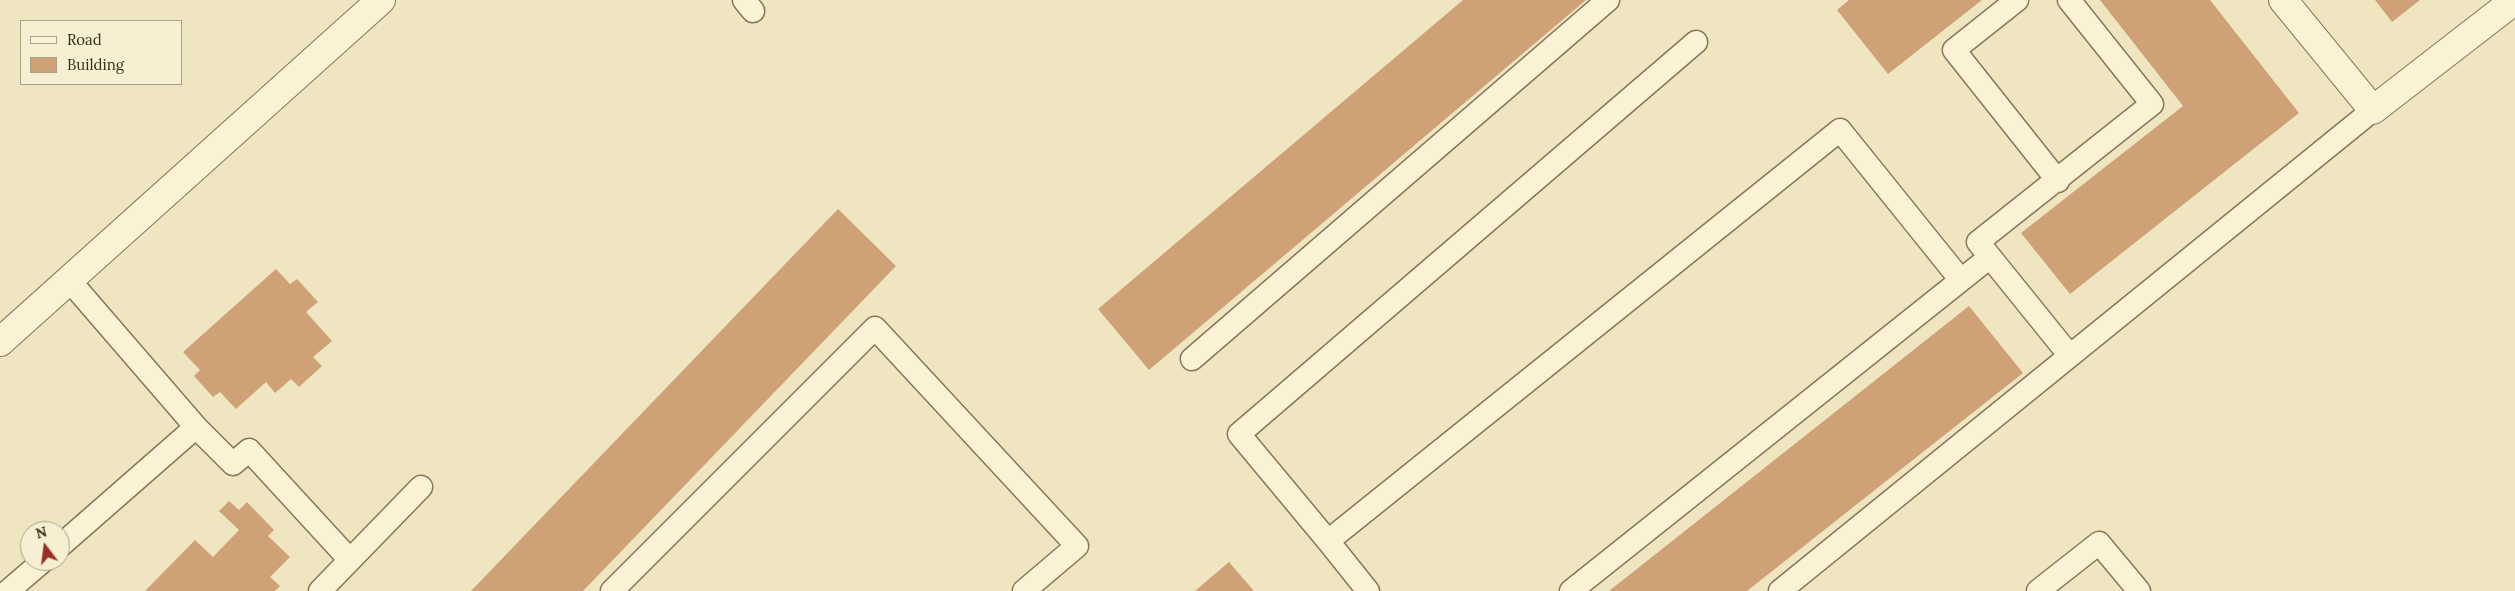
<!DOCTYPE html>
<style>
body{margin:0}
#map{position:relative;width:2515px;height:591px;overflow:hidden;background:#efe5c1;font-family:Lora,serif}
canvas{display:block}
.legend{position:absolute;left:20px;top:20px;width:162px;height:65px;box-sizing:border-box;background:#f6efd1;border:1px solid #aaa189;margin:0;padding:6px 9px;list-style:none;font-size:15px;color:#382c1d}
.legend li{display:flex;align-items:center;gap:10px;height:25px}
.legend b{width:25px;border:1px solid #aaa189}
.north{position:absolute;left:20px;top:521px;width:50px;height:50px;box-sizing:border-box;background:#f6efd1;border:1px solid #aaa189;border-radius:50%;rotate:345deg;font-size:14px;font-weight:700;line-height:20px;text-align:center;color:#382c1d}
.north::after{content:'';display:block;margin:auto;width:18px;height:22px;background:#992f27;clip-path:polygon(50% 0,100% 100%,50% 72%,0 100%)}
</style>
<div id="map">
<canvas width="2515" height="591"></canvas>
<ul class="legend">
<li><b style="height:6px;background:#faf2d4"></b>Road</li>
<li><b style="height:14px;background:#cea276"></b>Building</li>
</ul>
<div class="north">N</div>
</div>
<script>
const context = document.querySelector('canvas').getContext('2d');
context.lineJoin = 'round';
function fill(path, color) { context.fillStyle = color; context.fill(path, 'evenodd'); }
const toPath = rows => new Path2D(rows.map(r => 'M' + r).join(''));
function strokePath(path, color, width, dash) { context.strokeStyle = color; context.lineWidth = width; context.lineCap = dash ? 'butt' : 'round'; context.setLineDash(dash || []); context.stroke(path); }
fill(toPath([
 [1463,0,1586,0,1149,370,1098,309],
 [1849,0,1982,0,1888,74,1837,10],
 [2100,0,2210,0,2299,113,2070,294,2021,233,2183,106],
 [2375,0,2420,0,2392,22],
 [838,209,896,266,583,591,471,591],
 [276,269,290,284,297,279,318,302,306,312,332,341,313,357,322,366,299,387,291,379,275,393,266,382,236,409,220,392,213,397,194,376,200,370,183,352],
 [1969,306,2023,373,1747,591,1609,591],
 [229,501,239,510,247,502,274,530,268,536,290,557,270,577,280,586,275,591,145,591,195,540,213,557,239,530,219,511],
 [1229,562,1254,591,1195,591]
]), '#cea276');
const lane = toPath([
 [744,0,753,11],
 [2017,0,1954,50,2058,181],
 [2069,0,2152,104,1978,242,2070,356],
 [1192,359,1608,0],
 [196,427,233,464,249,450,350,560],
 [1328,541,1239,434,1696,42],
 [60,546,196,427,69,280],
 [8,591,43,561],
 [320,591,421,487],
 [612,591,875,328,1077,546,1024,591],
 [1368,591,1328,541,1840,130,1960,279],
 [1571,591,1990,257],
 [1780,591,2373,110],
 [2038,591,2099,543,2139,591]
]);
const street = toPath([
 [2283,0,2373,110,2515,0],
 [0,342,381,0]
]);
strokePath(lane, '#897658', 25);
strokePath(street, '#897658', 30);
strokePath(lane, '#faf2d4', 22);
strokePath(street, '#faf2d4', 28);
</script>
